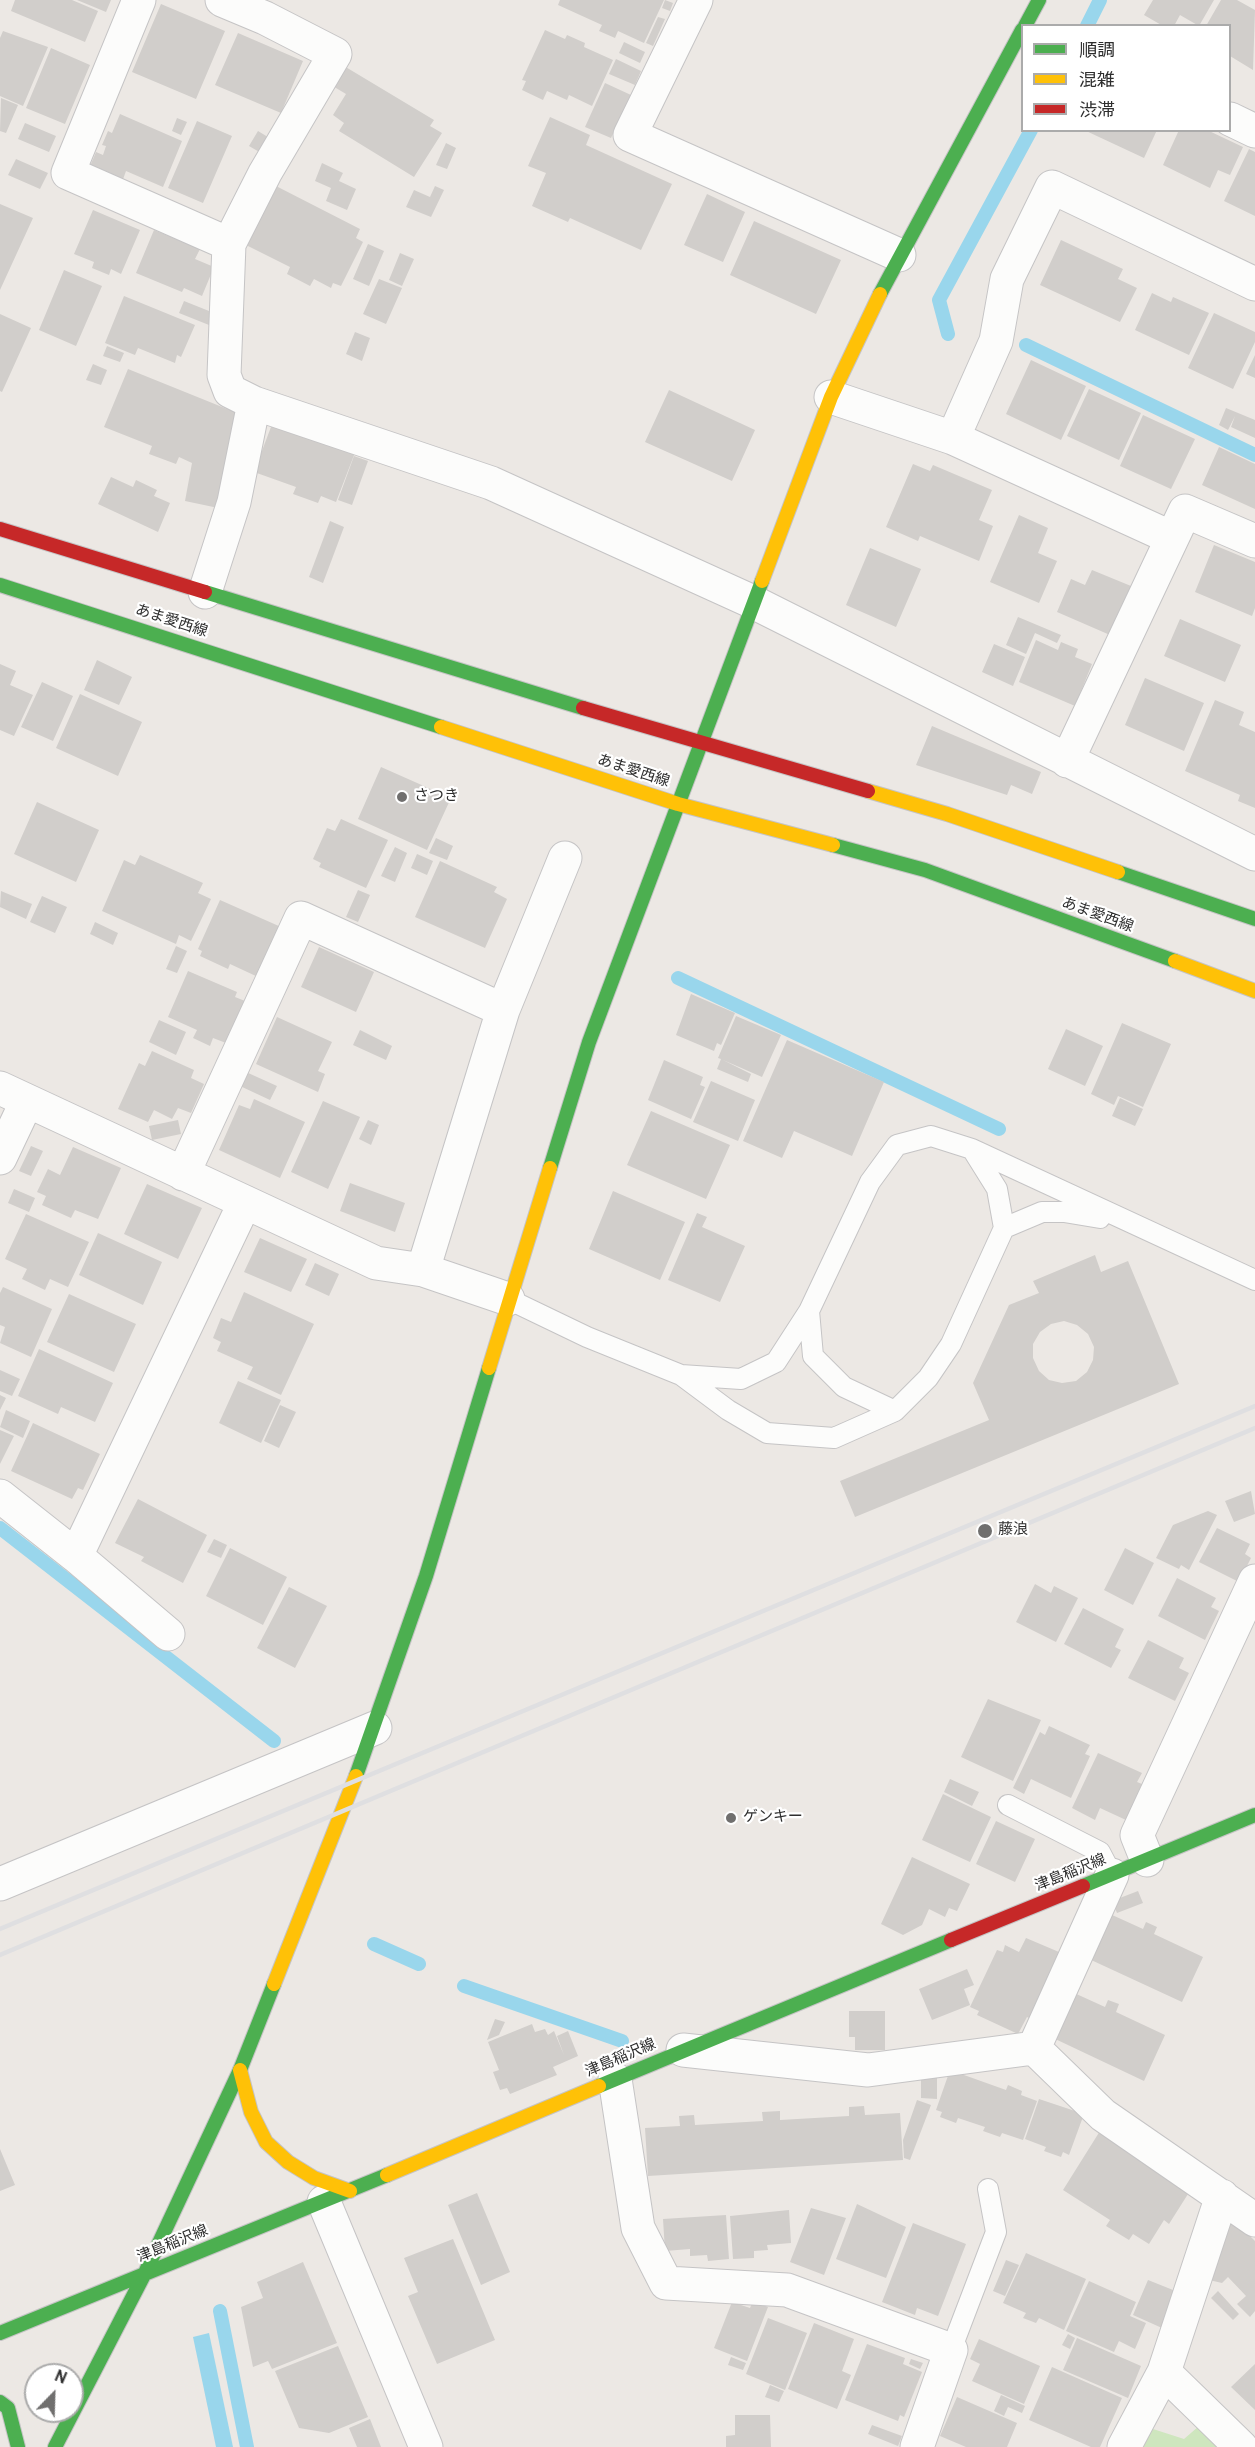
<!DOCTYPE html>
<meta charset="utf-8">
<style>
body{margin:0}
#map{position:relative;width:1255px;height:2447px;overflow:hidden;background:#ece8e4;font-family:Overpass,"Noto Sans JP",sans-serif}
canvas{display:block}
.legend{position:absolute;left:1021px;top:24px;width:210px;height:108px;box-sizing:border-box;background:#fff;border:2px solid #ababab;margin:0;padding:8px 10px;list-style:none;font-size:18px;color:#2e2e2e}
.legend li{display:flex;align-items:center;gap:12px;height:30px}
.legend b{width:30px;border:2px solid #ababab}
.north{position:absolute;left:24px;top:2363px;width:60px;height:60px;box-sizing:border-box;background:#fff;border:2px solid #ababab;border-radius:50%;rotate:23deg;font-size:16px;font-weight:700;line-height:24px;text-align:center;color:#2e2e2e}
.north::after{content:'';display:block;margin:auto;width:21px;height:27px;background:#706f6e;clip-path:polygon(50% 0,100% 100%,50% 72%,0 100%)}
</style>
<div id="map">
<canvas width="1255" height="2447"></canvas>
<ul class="legend">
<li><b style="height:8px;background:#4caf50"></b>順調</li>
<li><b style="height:8px;background:#ffc107"></b>混雑</li>
<li><b style="height:8px;background:#c62828"></b>渋滞</li>
</ul>
<div class="north">N</div>
</div>
<script>
const context = document.querySelector('canvas').getContext('2d');
context.lineJoin = 'round';
function fill(path, color) { context.fillStyle = color; context.fill(path, 'evenodd'); }
const toPath = rows => new Path2D(rows.map(r => 'M' + r).join(''));
function strokePath(path, color, width, dash) { context.strokeStyle = color; context.lineWidth = width; context.lineCap = dash ? 'butt' : 'round'; context.setLineDash(dash || []); context.stroke(path); }
function write(font, color, halo, rows, align = 'center') {
  context.font = font + ' Overpass,"Noto Sans JP",sans-serif'; context.lineWidth = 4.5; context.setLineDash([]); context.textBaseline = 'middle'; context.strokeStyle = halo; context.fillStyle = color; for (const [text, x, y, turn = 0] of rows) {
    context.save(); context.translate(x, y); context.rotate((+turn || 0) * Math.PI / 180); context.textAlign = isNaN(turn) ? turn : align; if (halo) context.strokeText(text, 0, 0); context.fillText(text, 0, 0); context.restore();
  }
}
fill(toPath([
 [1199,2426,1221,2447,1135,2447,1140,2437,1153,2429,1184,2439]
]), '#cee6be');
fill(toPath([
 [209,2333,233,2447,216,2447,193,2337]
]), '#99d6ec');
strokePath(toPath([
 [1087,26,1100,0],
 [948,334,939,300,1031,130],
 [1026,345,1255,455],
 [678,978,999,1129],
 [0,1528,274,1741],
 [374,1944,419,1964],
 [464,1986,622,2041],
 [220,2311,247,2447]
]), '#99d6ec', 14);
fill(toPath([
 [15,0,72,0,98,11,85,42,11,11],
 [77,0,111,0,106,12],
 [560,0,664,0,644,43,618,31,615,38,599,31,602,25,558,5],
 [665,0,673,3,670,11,662,8],
 [1153,0,1214,0,1199,26,1180,15,1174,26,1163,26,1144,15],
 [1221,0,1237,0,1255,10,1253,70,1230,56,1230,26,1206,26],
 [161,4,225,31,196,99,132,72],
 [658,17,665,19,653,46,646,43],
 [545,30,565,39,567,35,585,43,584,47,613,60,592,106,569,95,567,100,547,91,543,100,522,90,526,81,522,80],
 [3,31,48,47,23,106,0,96,0,38],
 [238,33,303,61,281,113,215,85],
 [624,42,645,52,640,63,619,53],
 [51,48,90,65,65,124,26,108],
 [616,59,641,71,635,85,609,74],
 [344,66,434,120,430,126,442,133,414,177,339,131,344,123,333,115,346,94,331,85],
 [605,83,631,95,611,138,585,127],
 [1,98,18,105,6,133,0,131],
 [120,114,182,141,163,187,126,171,121,185,88,171,96,152,103,155,106,146,102,145,108,131,112,133],
 [550,117,590,135,586,145,672,184,641,250,570,218,568,222,532,206,546,173,528,166],
 [177,118,187,122,181,135,172,131],
 [197,121,232,136,203,203,168,188],
 [25,123,56,136,49,152,18,139],
 [1084,130,1157,130,1144,158],
 [1179,130,1207,130,1243,147,1230,175,1218,170,1210,188,1163,165],
 [258,131,276,142,268,157,249,146],
 [446,143,456,148,447,169,436,165],
 [1249,149,1255,152,1255,216,1224,201],
 [16,159,48,173,40,189,8,175],
 [322,163,343,173,339,181,356,189,347,210,326,201,331,188,315,181],
 [276,186,360,229,356,238,363,242,341,286,333,283,331,288,314,279,310,286,287,274,290,267,246,245],
 [435,186,444,190,431,217,406,207,414,190,430,197],
 [707,194,745,212,723,262,684,245],
 [0,204,33,218,0,290],
 [93,210,140,230,121,274,111,269,109,275,92,268,94,262,74,254],
 [754,221,841,260,816,314,730,275],
 [154,230,200,249,195,259,214,267,202,296,184,288,182,292,136,273],
 [1061,240,1123,269,1118,279,1137,288,1120,322,1040,285],
 [368,244,384,251,369,286,353,279],
 [400,253,414,259,402,286,389,280],
 [64,270,102,286,76,346,39,330],
 [379,279,402,288,386,324,363,314],
 [1152,293,1171,302,1173,297,1209,313,1189,355,1135,330],
 [124,296,195,325,181,357,177,355,175,363,138,348,135,355,105,343],
 [184,301,214,313,209,325,179,313],
 [1214,313,1255,332,1255,342,1233,389,1188,368],
 [0,314,31,328,2,392,0,391],
 [355,332,370,338,362,361,346,354],
 [107,346,124,353,120,362,103,356],
 [1255,355,1255,378,1246,374],
 [1031,360,1086,386,1061,440,1006,414],
 [93,364,107,370,101,385,86,380],
 [128,369,242,415,223,509,185,501,192,463,179,457,176,464,149,454,152,446,104,427],
 [1089,389,1141,413,1119,460,1067,436],
 [669,390,755,430,732,481,645,442],
 [1226,408,1255,420,1255,438,1231,427,1235,416,1228,430,1219,425],
 [1143,415,1195,439,1171,489,1120,466],
 [274,419,356,450,336,502,321,496,318,503,293,494,296,487,254,472],
 [1219,447,1255,464,1255,509,1202,485],
 [354,456,368,461,352,505,338,500],
 [913,464,930,471,933,465,992,490,979,520,993,526,979,561,920,536,918,541,886,527],
 [111,477,133,487,136,480,157,490,154,496,170,503,158,532,98,504],
 [1019,515,1048,528,1038,553,1057,561,1039,603,990,582],
 [330,521,344,527,323,583,309,577],
 [1214,545,1255,562,1255,608,1252,616,1195,592],
 [870,548,921,569,896,627,846,605],
 [1092,570,1131,586,1110,635,1057,612,1071,579,1085,585],
 [1018,617,1061,635,1057,643,1035,633,1026,654,1006,645],
 [1180,619,1241,645,1225,682,1164,656],
 [1036,640,1058,650,1061,642,1078,649,1075,657,1092,664,1075,706,1019,682],
 [994,644,1025,657,1013,686,982,672],
 [97,660,132,677,119,705,84,690],
 [0,664,16,671,10,685,33,695,14,736,0,730],
 [1145,678,1204,703,1184,751,1125,725],
 [42,682,73,696,53,741,21,727],
 [80,694,142,722,118,776,56,748],
 [1215,700,1244,712,1239,725,1255,732,1255,808,1238,801,1240,795,1185,771],
 [932,726,1041,772,1032,794,1011,785,1007,795,916,765],
 [381,767,451,798,427,850,358,819],
 [37,802,99,830,76,882,14,854],
 [341,819,388,840,366,888,319,867,321,863,313,859,327,828,335,831],
 [436,838,453,846,447,860,429,853],
 [395,847,407,853,395,882,381,876],
 [417,854,433,861,427,875,411,868],
 [140,855,203,883,198,893,211,899,191,941,179,935,176,944,102,911,124,860,135,865],
 [440,861,497,887,494,892,507,899,485,948,415,917],
 [358,890,370,895,358,922,346,917],
 [1,891,32,904,26,919,0,907],
 [42,896,67,907,55,933,30,922],
 [220,900,281,927,258,977,230,964,228,969,200,956,202,951,198,949],
 [95,922,118,933,113,945,90,934],
 [176,946,187,951,177,973,166,969],
 [319,947,374,972,356,1012,301,987],
 [188,971,237,992,235,997,245,1001,226,1043,213,1038,210,1046,193,1038,197,1030,168,1017],
 [691,994,735,1013,721,1045,717,1043,714,1051,676,1035],
 [736,1016,781,1035,762,1077,723,1060,751,1074,748,1082,717,1069,721,1059,718,1058],
 [277,1017,332,1042,318,1071,325,1074,318,1092,256,1064],
 [159,1020,186,1032,176,1055,149,1042],
 [1122,1023,1171,1044,1143,1107,1118,1096,1114,1105,1091,1094],
 [1066,1029,1103,1046,1085,1086,1048,1069],
 [360,1030,392,1046,386,1060,353,1045],
 [787,1040,884,1082,852,1156,794,1131,782,1158,743,1141],
 [152,1051,194,1070,191,1078,204,1084,191,1113,178,1108,172,1119,154,1110,148,1122,118,1109,139,1063,145,1066],
 [664,1060,703,1077,700,1085,705,1087,691,1119,648,1100],
 [246,1072,277,1086,270,1100,240,1086],
 [711,1081,755,1100,738,1141,693,1122],
 [1120,1098,1143,1109,1135,1126,1112,1116],
 [254,1099,305,1122,280,1178,219,1150,239,1105,250,1109],
 [323,1101,360,1117,328,1189,291,1172],
 [651,1111,730,1145,706,1199,627,1165],
 [178,1120,181,1134,152,1140,149,1126],
 [368,1120,379,1125,371,1145,359,1139],
 [31,1146,43,1151,31,1176,19,1171],
 [73,1147,121,1168,98,1219,75,1210,71,1218,42,1205,46,1196,37,1192,48,1169,60,1175],
 [350,1183,405,1203,395,1232,340,1211],
 [147,1184,202,1208,178,1259,124,1234],
 [14,1189,35,1198,29,1212,8,1203],
 [613,1191,685,1222,660,1280,589,1249],
 [697,1213,707,1217,702,1227,745,1246,720,1302,668,1280],
 [26,1214,89,1242,68,1287,50,1279,45,1290,22,1279,27,1269,5,1259],
 [98,1233,162,1262,143,1305,79,1275],
 [260,1238,307,1259,291,1292,244,1272],
 [1095,1255,1101,1272,1128,1261,1179,1384,855,1517,840,1481,989,1420,973,1383,1009,1305,1039,1293,1033,1281],
 [1064,1321,1077,1325,1088,1334,1094,1347,1093,1360,1087,1372,1076,1381,1062,1383,1049,1380,1039,1371,1033,1358,1033,1344,1040,1332,1051,1324],
 [315,1263,339,1274,329,1296,305,1285],
 [3,1287,52,1309,31,1357,0,1343,5,1327,0,1325,0,1293],
 [244,1292,314,1324,281,1395,247,1379,253,1367,217,1351,221,1342,213,1338,221,1318,231,1322],
 [69,1294,136,1324,114,1372,47,1342],
 [39,1349,113,1383,95,1422,61,1407,58,1414,18,1396],
 [0,1370,20,1379,12,1396,0,1391],
 [238,1381,281,1400,261,1443,219,1423],
 [0,1395,6,1398,0,1410],
 [280,1405,296,1412,279,1448,264,1441],
 [6,1410,30,1421,23,1438,0,1427],
 [33,1423,100,1454,83,1490,78,1488,72,1499,11,1471],
 [0,1430,14,1436,0,1464],
 [1251,1491,1255,1514,1234,1522,1225,1501],
 [138,1499,207,1535,183,1583,141,1561,144,1557,115,1543],
 [1208,1511,1217,1515,1189,1570,1181,1565,1179,1569,1156,1558,1173,1525],
 [1217,1528,1250,1544,1245,1554,1251,1558,1239,1582,1199,1562],
 [214,1539,227,1545,221,1558,207,1552],
 [230,1548,287,1577,263,1625,206,1596],
 [1125,1548,1154,1563,1133,1605,1104,1590],
 [1177,1578,1216,1598,1211,1607,1219,1611,1205,1640,1158,1616],
 [1035,1584,1051,1593,1054,1586,1078,1598,1056,1642,1016,1622],
 [289,1587,327,1606,295,1668,257,1648],
 [1083,1608,1124,1629,1115,1647,1121,1650,1111,1668,1064,1644],
 [1148,1640,1184,1658,1179,1668,1189,1673,1175,1701,1128,1678],
 [988,1699,1041,1720,1013,1781,961,1757],
 [1049,1726,1090,1745,1085,1754,1090,1756,1071,1798,1031,1779,1024,1794,1013,1788,1040,1732,1045,1735],
 [1098,1753,1142,1773,1137,1782,1142,1784,1126,1820,1100,1808,1095,1820,1072,1808],
 [950,1779,979,1792,972,1806,944,1792],
 [943,1794,991,1817,970,1862,922,1840],
 [996,1821,1035,1839,1015,1882,976,1864],
 [912,1857,970,1884,957,1911,949,1908,945,1917,929,1909,922,1925,903,1935,881,1924],
 [1138,1891,1143,1903,1117,1913,1112,1901],
 [1110,1914,1143,1929,1146,1922,1157,1927,1154,1934,1203,1957,1182,2002,1089,1959],
 [1026,1938,1059,1952,1052,1967,1055,1969,1031,2019,1027,2017,1018,2034,977,2015,979,2011,970,2007,997,1950,1003,1952,1005,1945,1019,1952],
 [967,1969,974,1985,964,1989,970,2005,932,2020,919,1989],
 [1072,1992,1105,2007,1108,2000,1119,2004,1116,2012,1165,2035,1144,2081,1051,2037],
 [849,2011,885,2011,885,2050,855,2050,855,2037,849,2037],
 [495,2019,505,2022,499,2035,487,2040],
 [532,2024,535,2032,545,2029,548,2035,554,2031,564,2055,557,2036,568,2031,578,2056,553,2067,557,2075,510,2094,507,2088,500,2090,493,2072,499,2070,488,2042],
 [950,2070,1006,2090,1008,2085,1022,2091,1021,2095,1037,2101,1023,2140,1002,2133,1000,2137,983,2131,985,2127,958,2118,956,2123,940,2117,942,2112,936,2110],
 [937,2074,937,2099,921,2098,921,2075],
 [1039,2099,1084,2114,1069,2155,1063,2152,1061,2157,1044,2151,1046,2147,1025,2139],
 [917,2100,931,2105,910,2160,904,2158,903,2140],
 [864,2106,865,2115,900,2113,903,2160,648,2176,645,2128,680,2126,679,2116,694,2115,695,2125,763,2121,762,2112,780,2111,780,2120,849,2116,849,2107],
 [1100,2131,1186,2185,1182,2190,1188,2194,1169,2224,1164,2220,1149,2244,1133,2234,1129,2240,1106,2226,1110,2220,1063,2190],
 [0,2149,15,2185,0,2191],
 [477,2193,510,2272,481,2285,448,2205],
 [857,2204,906,2227,886,2278,836,2259],
 [811,2208,846,2218,824,2275,790,2262],
 [789,2210,791,2243,767,2245,768,2250,754,2251,754,2258,733,2259,730,2216],
 [726,2215,729,2259,708,2261,707,2255,690,2256,690,2249,665,2251,663,2219],
 [1234,2220,1255,2241,1255,2311,1250,2317,1237,2304,1246,2296,1228,2277,1222,2283,1209,2280,1221,2233],
 [913,2223,966,2244,938,2316,917,2308,915,2315,882,2302],
 [453,2239,495,2340,437,2364,408,2296,418,2292,404,2258],
 [1026,2253,1086,2279,1064,2330,1039,2318,1036,2323,1023,2318,1026,2313,1003,2303],
 [1006,2260,1019,2265,1005,2296,993,2291],
 [303,2262,337,2343,272,2369,268,2361,253,2367,241,2307,263,2298,257,2282],
 [1148,2280,1178,2292,1162,2328,1133,2315],
 [1089,2281,1136,2302,1130,2316,1146,2323,1135,2349,1119,2341,1114,2352,1066,2331],
 [1218,2291,1239,2314,1233,2320,1211,2298],
 [753,2301,768,2307,747,2361,714,2348,732,2302,750,2308],
 [768,2318,807,2333,785,2390,746,2374],
 [814,2323,854,2339,842,2371,851,2375,837,2409,788,2389],
 [1068,2334,1075,2338,1070,2349,1062,2345],
 [1077,2338,1141,2366,1128,2398,1063,2370],
 [979,2339,1040,2366,1024,2404,972,2381,980,2364,970,2359],
 [867,2344,905,2358,903,2364,922,2372,904,2417,900,2415,898,2421,845,2400],
 [338,2346,368,2417,329,2433,299,2428,275,2371],
 [731,2357,746,2363,743,2370,728,2365],
 [911,2359,923,2363,920,2369,909,2364],
 [1255,2364,1255,2410,1231,2387],
 [1052,2367,1122,2398,1100,2447,1091,2447,1029,2420],
 [770,2385,784,2391,779,2402,765,2397],
 [1001,2395,1025,2406,1022,2413,1008,2407,1004,2416,994,2411],
 [957,2397,1017,2423,1007,2447,966,2447,940,2436],
 [735,2415,770,2415,771,2447,726,2447,726,2436,735,2435],
 [370,2419,381,2447,357,2447,349,2428],
 [872,2425,902,2436,898,2446,868,2434]
]), '#d1cecb');
const lane = toPath([
 [1004,1228,1042,1212,1064,1212,1100,1218],
 [508,1299,587,1337,681,1375,728,1410,767,1433,834,1438,895,1411],
 [809,1311,813,1356,844,1387,895,1411,928,1378,951,1344,1004,1228,997,1189,972,1149],
 [681,1375,741,1379,776,1362,809,1311,870,1182,897,1145,931,1136,972,1149,1255,1280],
 [1008,1805,1100,1852,1112,1875],
 [951,2350,996,2232,988,2189]
]);
const street = toPath([
 [139,0,68,173,229,244,224,375,230,391,254,403,491,483,753,602,1255,854],
 [222,0,265,18,335,54,265,173,229,244],
 [696,0,630,135,899,255],
 [1230,119,1255,131],
 [831,397,953,438,1172,538],
 [953,438,996,341,1007,279,1052,187,1255,284],
 [205,592,234,502,254,403],
 [1067,761,1185,511,1255,541],
 [0,1088,376,1263,423,1270,508,1299],
 [0,1158,27,1101],
 [183,1174,301,918,503,1010],
 [423,1270,503,1010,565,858],
 [0,1496,76,1556],
 [168,1634,76,1556,245,1202],
 [1147,1860,1137,1835,1255,1581],
 [1112,1875,1034,2048,1103,2115,1255,2220],
 [0,1884,375,1728],
 [683,2050,868,2070,1034,2048],
 [615,2079,638,2228,666,2283,787,2290,951,2350,917,2447],
 [324,2202,426,2447],
 [1164,2372,1241,2447],
 [1124,2447,1164,2372,1222,2196]
]);
const fast = toPath([
 [1025,26,1039,0],
 [880,294,1022,30],
 [0,585,441,727],
 [205,592,583,708],
 [833,845,925,870,1175,961],
 [1118,872,1255,919],
 [550,1168,589,1042,762,581],
 [356,1776,426,1576,489,1368],
 [1083,1886,1255,1815],
 [599,2086,951,1940],
 [0,2333,387,2175],
 [0,2402,8,2408,18,2447],
 [55,2447,144,2275,240,2070,274,1984]
]);
const slow = toPath([
 [762,581,831,397,880,294],
 [441,727,678,804,833,845],
 [868,791,947,814,1118,872],
 [1175,961,1255,991],
 [489,1368,550,1168],
 [274,1984,356,1776],
 [240,2070,251,2112,266,2142,288,2162,314,2178,350,2191],
 [387,2175,599,2086]
]);
const jam = toPath([
 [0,529,205,592],
 [583,708,868,791],
 [951,1940,1083,1886]
]);
strokePath(lane, '#c5c4c5', 22);
strokePath(street, '#c5c4c5', 35);
strokePath(fast, '#c5c4c5', 16);
strokePath(slow, '#c5c4c5', 16);
strokePath(jam, '#c5c4c5', 16);
strokePath(lane, '#fcfcfb', 20);
strokePath(street, '#fcfcfb', 33);
strokePath(fast, '#4caf50', 14);
strokePath(slow, '#ffc107', 14);
strokePath(jam, '#c62828', 14);
strokePath(toPath([
 [0,1929,1255,1406],
 [0,1955,1255,1428]
]), '#dfdfe1', 4.5);
for (const [x, y, r, color] of [
 [402,797,6,"#706f6e"],
 [985,1531,8,"#706f6e"],
 [731,1818,6,"#706f6e"]
]) { const dot = new Path2D(); dot.arc(x, y, r, 0, 2 * Math.PI); context.fillStyle = color; context.fill(dot); strokePath(dot, '#fff', 2); }
write('15px', '#2e2e2e', '#fff', [
 ["あま愛西線",171,622,18],
 ["あま愛西線",633,772,18],
 ["あま愛西線",1097,916,20],
 ["津島稲沢線",1071,1874,-22],
 ["津島稲沢線",621,2059,-23],
 ["津島稲沢線",173,2245,-22]
]);
write('15px', '#2e2e2e', '#fff', [
 ["さつき",414,797],
 ["藤浪",998,1531],
 ["ゲンキー",743,1818]
], 'left');
</script>
